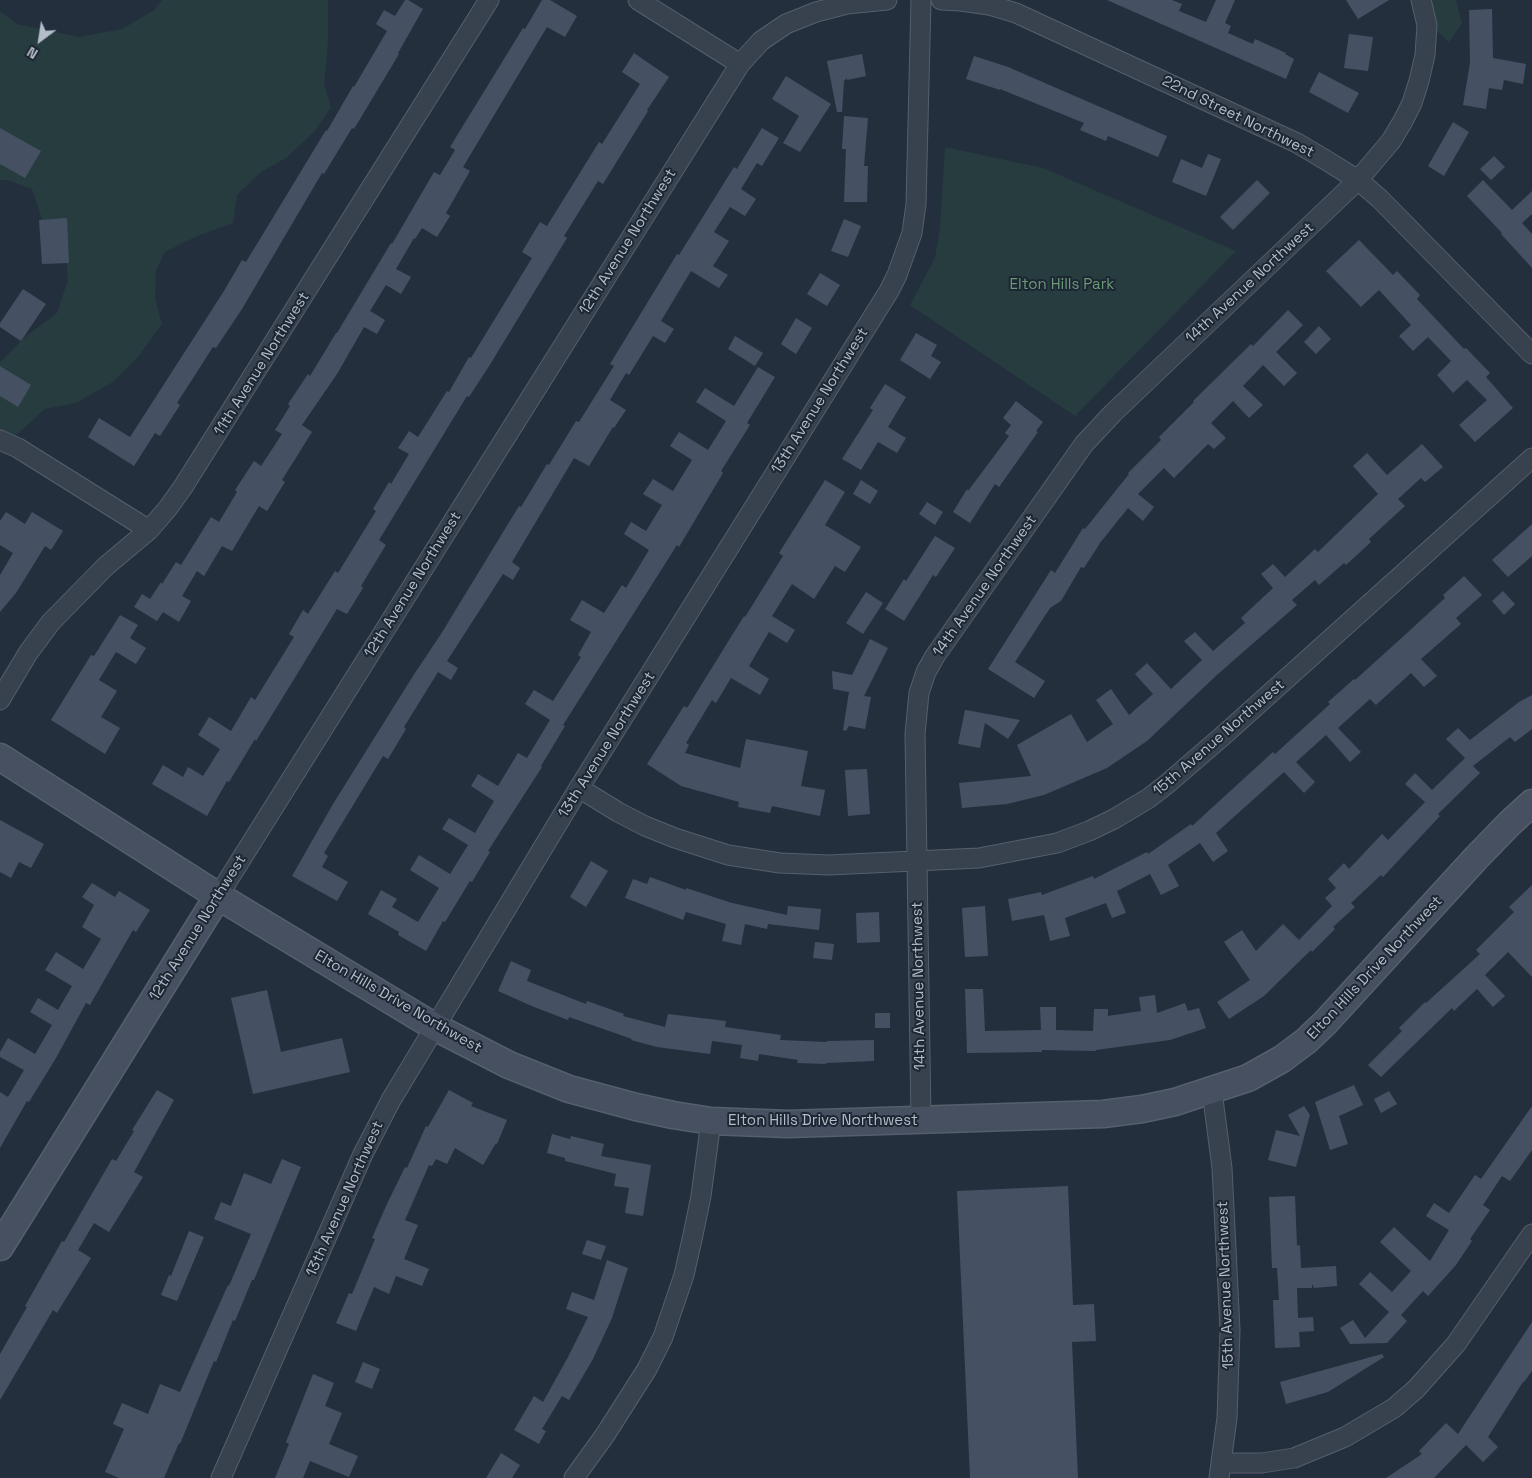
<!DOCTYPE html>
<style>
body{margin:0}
#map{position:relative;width:1532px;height:1478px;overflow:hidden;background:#242f3e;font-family:"Space Grotesk",sans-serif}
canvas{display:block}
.north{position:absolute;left:15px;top:15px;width:50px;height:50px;-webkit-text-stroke:4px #1d2633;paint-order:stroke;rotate:211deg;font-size:14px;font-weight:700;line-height:20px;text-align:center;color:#b4bcc9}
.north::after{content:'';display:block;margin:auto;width:18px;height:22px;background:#b4bcc9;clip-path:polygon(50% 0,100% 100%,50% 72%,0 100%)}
</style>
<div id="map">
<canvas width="1532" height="1478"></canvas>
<div class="north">N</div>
</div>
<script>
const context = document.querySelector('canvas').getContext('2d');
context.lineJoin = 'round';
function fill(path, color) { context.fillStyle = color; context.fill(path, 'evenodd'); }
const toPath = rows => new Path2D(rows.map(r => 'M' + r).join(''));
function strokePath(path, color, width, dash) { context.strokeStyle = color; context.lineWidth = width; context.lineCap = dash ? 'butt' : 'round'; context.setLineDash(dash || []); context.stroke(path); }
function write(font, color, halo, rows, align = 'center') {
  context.font = font + ' "Space Grotesk",sans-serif'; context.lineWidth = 4; context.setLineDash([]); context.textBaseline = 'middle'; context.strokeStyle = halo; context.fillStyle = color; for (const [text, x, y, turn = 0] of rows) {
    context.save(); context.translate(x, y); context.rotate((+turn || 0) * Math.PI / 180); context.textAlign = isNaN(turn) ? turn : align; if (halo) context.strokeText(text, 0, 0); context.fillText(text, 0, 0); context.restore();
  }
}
fill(toPath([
 [162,0,328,0,328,42,324,85,331,107,315,131,286,158,261,172,237,195,233,223,197,236,165,252,156,270,155,298,162,324,137,358,113,382,76,403,45,409,14,437,0,441,0,362,25,337,57,313,68,280,65,245,42,219,32,189,7,180,0,180,0,11,17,24,79,37,122,29,154,10],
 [1423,0,1456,0,1462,23,1449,42,1435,30],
 [945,147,1043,168,1236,251,1075,416,910,305,935,258,940,228]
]), '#263c3f');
fill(toPath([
 [405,0,408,0,423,9,398,53,399,54,354,129,352,128,324,174,322,173,242,309,216,348,213,347,177,403,180,405,160,436,155,433,134,466,88,437,99,418,130,437,224,291,242,260,246,262,326,130,327,131,353,86,354,87,387,31,376,24,384,10,395,16],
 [542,0,550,0,577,16,565,37,547,27,463,167,470,171,446,213,450,216,437,237,422,228,415,239,414,238,396,269,411,277,401,294,386,285,370,311,385,320,377,334,364,327,337,374,302,425,312,432,282,480,285,482,267,511,259,506,232,551,222,546,204,576,197,571,182,596,191,601,179,622,163,612,157,621,134,607,142,594,150,599,161,582,162,584,176,562,181,565,211,517,219,522,237,492,235,490,254,461,261,466,282,434,275,430,290,406,288,404,308,374,310,376,336,333,337,333,391,243,392,244,434,172,440,175,455,150,450,147,523,28,525,29],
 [1107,0,1172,0,1182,4,1179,11,1206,22,1216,0,1235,0,1225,23,1231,26,1228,33,1253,44,1255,39,1286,53,1285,54,1294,59,1286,79],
 [1346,0,1389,0,1358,19],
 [1492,9,1493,58,1526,64,1523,84,1504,80,1502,90,1489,88,1486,109,1463,105,1470,63,1469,10],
 [1349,34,1373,37,1368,71,1344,68],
 [634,53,669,77,647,110,648,111,603,184,598,181,564,236,567,238,491,363,469,397,467,396,379,540,386,545,361,586,363,588,347,614,337,609,256,741,255,739,229,782,227,781,207,816,152,784,163,765,183,777,188,767,203,776,220,749,198,735,209,717,231,731,251,697,255,700,294,637,289,634,303,610,308,614,335,571,338,573,376,511,373,509,389,482,391,484,409,454,398,448,409,431,418,437,447,391,449,392,469,357,471,358,532,258,522,252,540,222,547,226,599,142,602,144,640,84,622,72],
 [862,54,866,76,847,80,847,78,844,81,842,112,837,112,827,61],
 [974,56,1008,67,1167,136,1158,157,1108,136,1106,141,1080,130,1084,123,1000,89,1000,90,966,79],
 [1319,72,1359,93,1348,113,1309,92],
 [786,76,831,104,800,152,783,143,799,116,772,99],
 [844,116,868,118,864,166,868,166,867,202,844,202,846,149,842,149],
 [1453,122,1469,132,1444,176,1428,166],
 [0,128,41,151,25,178,0,164],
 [762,128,779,138,762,166,757,163,741,189,756,199,745,216,730,207,714,232,729,241,713,266,728,275,719,288,691,271,661,321,674,329,665,343,653,336,629,375,626,373,610,400,626,410,614,428,613,427,589,466,574,458,512,562,520,568,513,580,503,574,447,661,458,668,451,680,438,672,404,727,406,729,388,759,383,756,324,853,328,856,322,867,348,882,337,901,292,876,333,804,413,676,441,634,519,506,521,507,547,464,549,465,576,421,579,422,614,366,610,364,677,254,679,255,734,167,737,169],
 [1208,154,1221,159,1206,196,1172,182,1181,159,1202,168],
 [1494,156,1505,167,1491,180,1480,169],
 [1257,180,1270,193,1233,230,1220,217],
 [1483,180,1512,210,1532,191,1532,214,1522,223,1532,234,1532,268,1501,234,1502,233,1467,196],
 [67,218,69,263,42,264,39,220],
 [844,219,861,226,848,257,831,251],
 [1359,240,1393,275,1397,271,1420,295,1417,299,1464,349,1466,348,1490,373,1486,377,1513,408,1475,442,1459,425,1487,400,1467,380,1453,393,1437,375,1451,361,1428,337,1413,351,1399,336,1411,325,1379,290,1361,307,1326,271],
 [820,273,840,285,827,306,807,294],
 [23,289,46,304,21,341,0,327,0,323],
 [1288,310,1303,325,1276,352,1297,373,1284,386,1263,365,1243,386,1263,405,1249,418,1233,401,1211,423,1226,438,1214,449,1208,444,1174,478,1164,468,1138,494,1154,507,1143,521,1128,508,1100,543,1084,568,1081,567,1061,601,1050,608,1015,662,1045,681,1034,698,988,669,1051,570,1055,573,1083,528,1085,529,1129,474,1128,473,1161,440,1159,437,1194,402,1193,401,1251,344,1253,346],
 [796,318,812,328,796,354,781,344],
 [1319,326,1331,339,1316,354,1304,342],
 [916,333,937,345,931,356,941,362,930,379,900,360],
 [735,336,763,353,755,366,728,349],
 [0,366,31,385,18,407,0,396],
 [758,367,775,377,747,423,750,425,721,471,723,473,679,547,677,545,563,725,565,726,541,766,542,767,488,851,490,852,472,882,470,881,445,922,443,921,426,951,398,935,399,932,368,914,381,890,397,899,392,907,418,922,439,888,410,870,419,855,450,874,468,845,442,829,449,818,475,833,494,801,471,786,478,774,498,786,518,753,527,758,550,720,525,704,534,690,553,701,581,657,578,655,591,632,570,620,582,600,604,613,622,585,626,588,649,550,624,534,631,522,646,531,662,505,643,494,653,479,673,491,692,460,670,446,679,432,708,450,726,421,696,402,705,388,734,406],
 [885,384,906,397,888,427,906,438,897,453,878,442,861,470,842,459,873,410,870,408],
 [1016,401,1043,422,1036,431,1038,432,999,487,995,484,970,523,953,512,967,489,968,491,1009,436,1005,433,1011,425,1003,418],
 [1422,444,1443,467,1425,482,1421,478,1398,499,1405,506,1369,539,1371,542,1346,565,1344,563,1319,585,1315,580,1292,600,1297,605,1218,674,1147,741,1107,768,1044,795,1007,804,962,808,959,783,1031,776,1017,745,1071,714,1087,742,1113,724,1096,700,1111,689,1129,715,1153,694,1135,674,1147,663,1171,689,1202,660,1184,641,1195,632,1213,651,1245,623,1241,618,1273,588,1261,574,1273,564,1285,577,1315,549,1318,552,1378,494,1353,466,1367,453,1387,475],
 [825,480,845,492,825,525,861,547,845,572,835,566,814,599,792,584,772,616,795,630,787,643,769,632,749,666,769,679,760,695,731,678,716,703,712,700,686,743,689,745,685,753,740,768,746,739,808,751,801,786,825,790,820,816,772,806,770,813,738,807,739,802,681,786,647,764,684,706,687,708,744,616,745,617,783,556,779,553],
 [861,480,878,491,870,504,853,494],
 [927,502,943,512,935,525,919,514],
 [6,512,25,524,32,512,63,531,51,550,45,546,16,593,0,612,0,575,13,553,0,545,0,521],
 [1532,524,1532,556,1508,577,1492,560],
 [935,536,955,548,936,577,933,575,904,621,885,609,904,579,906,581],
 [1464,576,1482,595,1456,618,1461,624,1421,659,1437,676,1424,687,1411,673,1376,705,1370,699,1338,728,1361,752,1350,762,1326,735,1296,762,1315,782,1304,793,1284,772,1216,833,1228,851,1213,862,1200,843,1168,865,1179,886,1161,895,1150,874,1117,891,1126,913,1112,918,1106,903,1065,918,1070,936,1050,941,1044,915,1012,921,1008,899,1041,892,1042,895,1093,876,1094,879,1147,852,1148,854,1191,824,1192,826,1273,752,1275,754,1330,704,1328,702,1354,679,1355,680,1407,633,1445,598,1443,595],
 [1503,591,1515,604,1504,615,1492,601],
 [866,592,883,603,863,634,846,623],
 [120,615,138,625,130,638,146,648,136,664,116,652,99,680,117,691,101,717,120,728,105,754,51,720,91,655,94,656],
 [870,639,888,648,864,696,871,697,865,729,849,726,846,731,843,730,849,692,833,689,832,671,852,675],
 [1532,695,1532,729,1515,742,1510,737,1473,766,1480,773,1438,814,1440,816,1383,877,1381,875,1351,903,1355,907,1333,927,1335,929,1312,952,1311,950,1264,996,1229,1019,1217,1002,1250,980,1224,942,1242,930,1256,951,1283,924,1299,940,1332,906,1325,898,1336,888,1328,879,1344,863,1349,869,1382,834,1388,840,1425,802,1405,784,1415,773,1432,790,1465,758,1446,739,1458,728,1470,740,1519,702],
 [965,710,966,710,1020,720,1008,739,985,723,980,748,958,744],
 [867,769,870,814,848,816,845,770],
 [0,820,44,844,31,868,19,862,11,878,0,872],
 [591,861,608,871,586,907,570,897],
 [650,877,686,890,686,888,732,903,787,915,788,906,821,909,819,930,768,924,767,929,745,924,741,945,722,941,726,924,686,912,683,920,625,898,633,879,647,884],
 [92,883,115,897,119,891,150,910,136,932,133,930,90,1005,86,1003,56,1058,29,1102,27,1101,0,1148,0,1092,8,1097,24,1070,0,1057,0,1052,8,1038,35,1054,52,1025,30,1012,38,998,58,1010,72,986,45,970,56,952,83,969,101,939,82,927,94,905,82,897],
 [1532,885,1532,977,1508,952,1485,975,1505,996,1493,1007,1477,989,1454,1011,1452,1008,1381,1077,1368,1065,1402,1031,1399,1028,1425,1002,1426,1003,1480,954,1476,950,1514,912,1509,907],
 [985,906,988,956,965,957,962,908],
 [879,912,880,942,857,943,856,913],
 [815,942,834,944,832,960,813,958],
 [511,961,531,970,527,981,586,1004,587,1001,624,1014,623,1016,665,1027,668,1014,726,1021,725,1027,781,1035,780,1040,827,1042,827,1041,874,1040,874,1061,826,1063,826,1064,797,1063,798,1060,759,1054,758,1061,740,1058,742,1045,712,1041,710,1054,657,1047,631,1040,632,1039,569,1017,568,1020,534,1007,498,991],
 [965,989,983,989,985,1031,1041,1030,1040,1007,1056,1007,1056,1030,1093,1031,1094,1009,1108,1009,1108,1016,1141,1011,1139,997,1155,995,1157,1013,1185,1003,1188,1011,1199,1008,1206,1028,1170,1040,1096,1050,1096,1051,1042,1050,1042,1052,967,1053],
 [267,990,281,1052,342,1038,350,1072,253,1094,231,998],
 [875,1013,890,1013,890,1028,875,1028],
 [1354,1085,1363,1105,1339,1116,1348,1144,1330,1150,1315,1102],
 [157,1090,174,1100,134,1172,143,1177,109,1232,94,1223,78,1250,91,1258,57,1313,53,1310,0,1400,0,1354,27,1307,25,1306,62,1241,64,1242,112,1159,116,1161,134,1131,132,1130],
 [449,1090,473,1103,471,1106,507,1120,497,1144,496,1143,483,1165,455,1148,447,1164,436,1159,432,1166,429,1165,405,1220,418,1225,404,1259,429,1269,422,1286,396,1276,389,1294,374,1287,356,1331,336,1323,349,1293,352,1294,375,1239,372,1238,386,1206,405,1167,407,1168,426,1126,428,1127],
 [1389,1091,1397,1104,1381,1113,1374,1099],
 [1304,1106,1310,1115,1296,1167,1268,1160,1276,1130,1300,1136,1288,1115],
 [1532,1106,1532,1150,1510,1181,1502,1176,1483,1205,1490,1210,1470,1239,1472,1241,1456,1265,1428,1296,1423,1291,1401,1315,1407,1321,1387,1343,1350,1344,1340,1328,1353,1320,1365,1338,1389,1312,1359,1284,1370,1272,1392,1292,1411,1271,1380,1242,1394,1227,1430,1261,1449,1230,1426,1216,1434,1203,1449,1213,1475,1175,1481,1179],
 [552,1134,570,1139,571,1136,604,1144,601,1156,651,1165,643,1216,625,1213,629,1188,614,1186,616,1174,565,1161,565,1158,547,1153],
 [282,1159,301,1167,254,1280,252,1280,235,1321,233,1320,216,1362,214,1361,180,1444,179,1443,164,1478,119,1478,105,1472,124,1429,113,1424,122,1403,148,1414,160,1384,180,1392,228,1285,229,1286,251,1234,214,1219,221,1202,231,1206,244,1173,271,1184],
 [1068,1186,1073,1305,1094,1304,1096,1341,1072,1342,1078,1478,970,1478,957,1191],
 [1295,1196,1297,1246,1300,1245,1301,1268,1336,1266,1337,1286,1314,1288,1312,1284,1312,1288,1297,1288,1298,1318,1313,1317,1314,1331,1299,1332,1300,1347,1275,1348,1273,1300,1279,1300,1277,1268,1272,1268,1269,1197],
 [189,1231,204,1237,177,1301,161,1295,169,1275,171,1276],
 [587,1240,606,1246,601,1260,582,1254],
 [607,1260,628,1268,612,1318,593,1359,569,1400,562,1396,542,1429,546,1431,539,1444,514,1430,534,1396,543,1402,568,1357,588,1317,566,1309,572,1292,594,1300],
 [1532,1322,1532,1371,1524,1382,1523,1382,1488,1437,1498,1447,1483,1462,1466,1445,1434,1478,1386,1478,1422,1454,1419,1451,1446,1423,1458,1434],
 [1382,1354,1384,1357,1328,1392,1286,1404,1280,1382],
 [363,1362,380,1369,372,1389,355,1382],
 [313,1374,334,1383,325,1406,342,1413,329,1444,358,1456,349,1477,310,1461,303,1478,275,1478,289,1444,286,1442],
 [501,1453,520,1465,512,1478,486,1478]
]), '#455162');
const street = toPath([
 [638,0,740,64],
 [941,0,961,1,989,5,1016,13,1297,143,1324,159,1358,180,1380,199,1532,354],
 [0,440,18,448,149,530],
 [0,700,28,653,51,622,106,566,149,530,168,508,183,487,489,0],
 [579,788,618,812,645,826,675,838,728,855,780,863,829,865,979,858,1057,843,1089,831,1114,819,1149,798,1167,784,1226,733,1532,458],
 [218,896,740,64,761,41,786,24,816,12,847,4,887,0],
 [1212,1091,1222,1168,1230,1330,1227,1418,1219,1478],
 [921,1120,915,734,919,693,926,672,935,656,1084,444,1113,413,1358,180,1391,141,1403,121,1412,103,1419,81,1425,55,1427,25,1421,0],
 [1221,1463,1262,1463,1294,1458,1345,1437,1394,1408,1416,1389,1456,1344,1532,1234],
 [221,1478,363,1154,391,1100,579,788,889,291,897,275,912,233,916,204,921,0],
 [574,1478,605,1435,647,1369,663,1337,684,1275,693,1235,701,1196,711,1121]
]);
const secondary = toPath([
 [0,757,218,896,435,1027,509,1065,569,1089,636,1107,673,1115,711,1121,788,1124,1103,1114,1142,1109,1175,1102,1248,1078,1282,1059,1306,1041,1325,1023,1477,857,1510,823,1532,803],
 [0,1247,218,896]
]);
strokePath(street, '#565f6c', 21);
strokePath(secondary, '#565f6c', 29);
strokePath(street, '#38414e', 19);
strokePath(secondary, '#465061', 26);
write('15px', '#b4bcc9', '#1d2633', [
 ["22nd Street Northwest",1238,117,26],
 ["12th Avenue Northwest",628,242,-58],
 ["14th Avenue Northwest",1250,283,-43],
 ["11th Avenue Northwest",262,364,-58],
 ["13th Avenue Northwest",820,401,-58],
 ["12th Avenue Northwest",413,585,-58],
 ["14th Avenue Northwest",985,586,-55],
 ["15th Avenue Northwest",1219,738,-41],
 ["13th Avenue Northwest",607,745,-58],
 ["12th Avenue Northwest",198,928,-58],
 ["Elton Hills Drive Northwest",1375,968,-47],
 ["14th Avenue Northwest",919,986,-91],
 ["Elton Hills Drive Northwest",398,1002,30],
 ["Elton Hills Drive Northwest",823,1121],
 ["13th Avenue Northwest",345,1199,-66],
 ["15th Avenue Northwest",1226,1285,-92]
]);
write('15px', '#6b9a76', '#1d2633', [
 ["Elton Hills Park",1062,285]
]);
</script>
